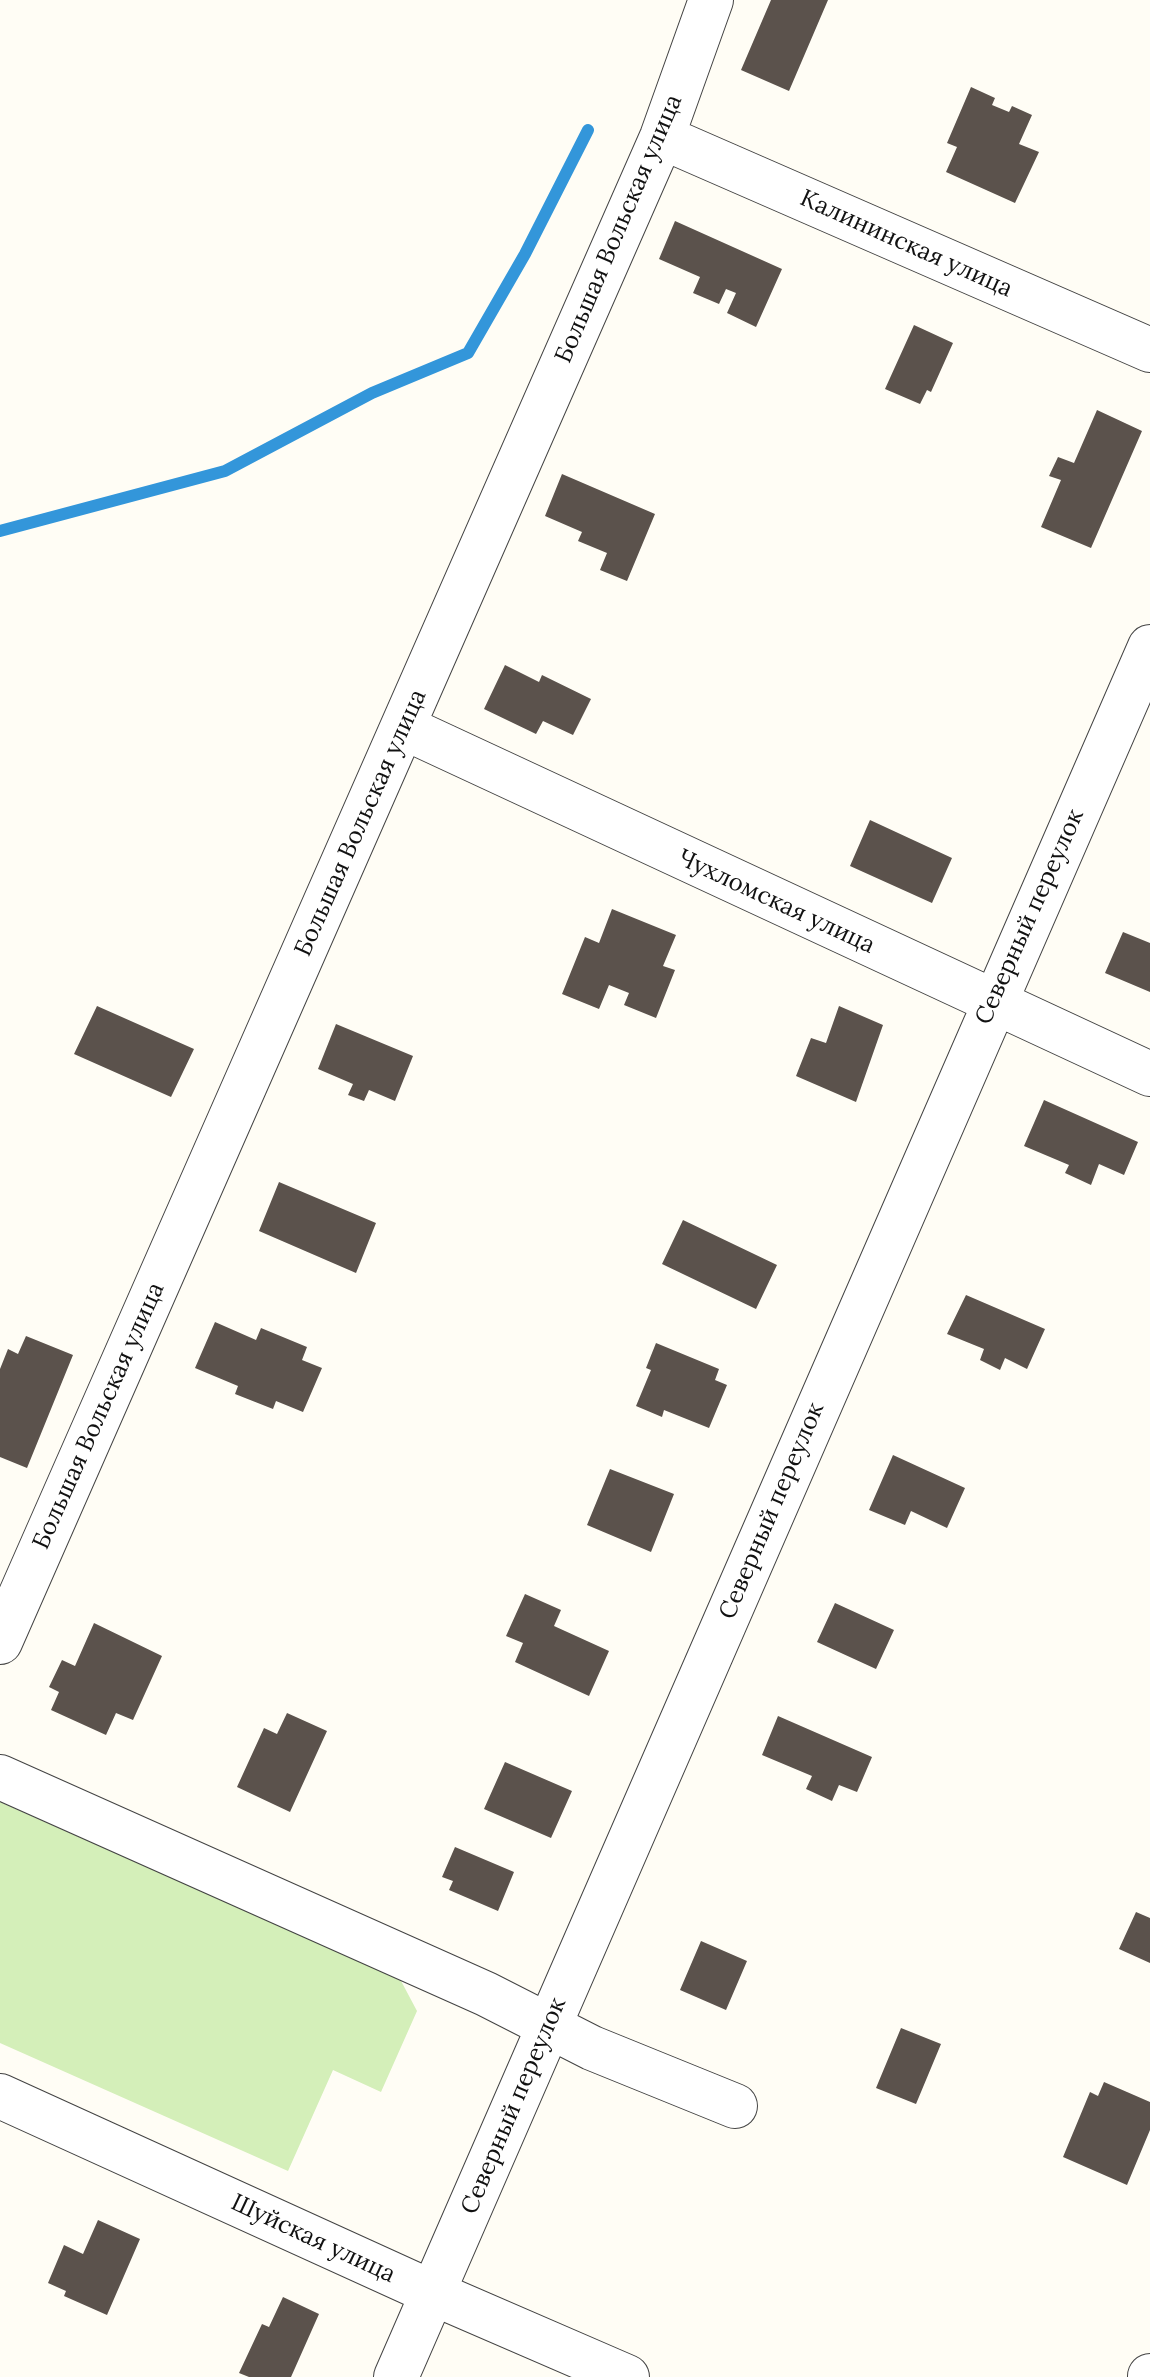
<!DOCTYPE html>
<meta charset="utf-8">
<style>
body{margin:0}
canvas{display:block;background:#fffdf5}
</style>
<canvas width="1150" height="2377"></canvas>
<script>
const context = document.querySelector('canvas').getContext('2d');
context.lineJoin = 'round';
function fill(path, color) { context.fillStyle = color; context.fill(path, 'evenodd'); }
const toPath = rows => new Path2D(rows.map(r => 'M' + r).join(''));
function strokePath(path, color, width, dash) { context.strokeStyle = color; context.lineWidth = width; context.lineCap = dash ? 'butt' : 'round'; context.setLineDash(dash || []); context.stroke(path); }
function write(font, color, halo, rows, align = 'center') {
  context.font = font + ' Lora,serif'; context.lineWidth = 8; context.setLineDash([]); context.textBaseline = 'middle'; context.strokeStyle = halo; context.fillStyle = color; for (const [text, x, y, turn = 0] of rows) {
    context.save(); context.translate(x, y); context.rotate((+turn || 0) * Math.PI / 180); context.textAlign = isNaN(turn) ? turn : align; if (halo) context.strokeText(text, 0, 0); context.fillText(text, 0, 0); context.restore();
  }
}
fill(toPath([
 [0,1802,400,1979,417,2011,381,2092,333,2070,288,2171,0,2043]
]), '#d4efb9');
strokePath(toPath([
 [0,531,225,471,372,393,468,353,525,254,588,130]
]), '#3396da', 12);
fill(toPath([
 [771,0,828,0,789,91,741,70],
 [971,87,995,98,992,105,1009,112,1012,106,1032,115,1019,144,1039,152,1015,203,946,172,957,147,947,143],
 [675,221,782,269,756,327,727,313,736,293,726,289,719,304,693,293,700,277,659,259],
 [914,325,953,343,931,392,927,390,920,404,885,389],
 [1097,410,1142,431,1091,548,1041,527,1061,480,1049,476,1058,457,1074,463],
 [562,474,655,514,627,581,600,570,607,553,578,541,582,532,545,516],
 [505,665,539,682,542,675,591,699,573,735,543,721,536,734,484,709],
 [870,820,952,858,932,903,850,866],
 [612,909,676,935,663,966,675,970,656,1018,624,1005,629,993,609,985,599,1009,562,994,585,937,599,943],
 [1123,932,1150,943,1150,992,1105,973],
 [97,1006,194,1049,171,1097,74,1054],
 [839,1006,883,1025,856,1102,796,1076,811,1038,826,1043],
 [336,1024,413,1056,395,1101,369,1090,364,1101,348,1095,353,1084,318,1069],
 [1044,1100,1138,1142,1124,1175,1099,1164,1091,1185,1065,1173,1069,1165,1024,1146],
 [279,1182,376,1223,356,1273,259,1231],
 [683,1220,777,1265,756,1309,662,1264],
 [966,1295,1045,1329,1027,1369,1005,1358,1000,1370,980,1360,984,1349,947,1334],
 [215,1322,256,1340,261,1328,307,1347,302,1360,322,1368,303,1412,276,1401,273,1409,235,1394,238,1386,195,1368],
 [26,1336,73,1355,27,1468,0,1457,0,1369,8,1349,18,1354],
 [656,1343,719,1369,715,1380,727,1385,709,1428,664,1410,662,1417,636,1406,651,1370,646,1368],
 [893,1455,965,1488,947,1528,911,1511,905,1525,869,1510],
 [610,1469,674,1494,651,1552,587,1525],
 [525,1594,561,1610,554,1626,609,1651,589,1696,515,1662,523,1643,506,1636],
 [835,1603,894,1630,876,1669,817,1642],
 [94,1623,162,1656,133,1720,116,1713,106,1735,51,1710,59,1692,49,1687,62,1660,75,1666],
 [287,1713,327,1731,290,1812,237,1787,264,1728,277,1734],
 [778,1716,872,1757,857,1792,839,1785,832,1801,806,1789,812,1776,762,1755],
 [505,1762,572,1791,551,1838,484,1809],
 [455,1847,514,1872,498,1911,449,1890,453,1881,442,1877],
 [1136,1912,1150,1918,1150,1963,1119,1949],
 [701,1941,747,1961,726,2010,680,1990],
 [901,2028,941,2044,916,2104,876,2088],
 [1104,2082,1150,2102,1150,2130,1127,2185,1063,2157,1090,2092,1098,2096],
 [98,2220,140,2239,107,2315,64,2296,66,2291,48,2283,64,2245,83,2254],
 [283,2297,319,2314,291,2377,249,2377,239,2373,262,2324,269,2327]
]), '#5b524c');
const minor = toPath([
 [662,137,1150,350],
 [403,727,1150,1074],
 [0,1642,662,137,711,0],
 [0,1777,486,1994,592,2048,735,2106],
 [0,2096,433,2293,627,2377],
 [396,2377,1150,647],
 [1150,2377,1150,2376]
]);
strokePath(minor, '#444', 46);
strokePath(minor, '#fff', 44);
write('24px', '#111', '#fff', [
 ["Большая Вольская улица",619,229,-67],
 ["Калининская улица",906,244,24],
 ["Большая Вольская улица",361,823,-66],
 ["Чухломская улица",776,902,25],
 ["Северный переулок",1030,917,-66],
 ["Большая Вольская улица",99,1416,-66],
 ["Северный переулок",772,1511,-67],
 ["Северный переулок",514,2106,-67],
 ["Шуйская улица",313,2239,25]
]);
</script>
